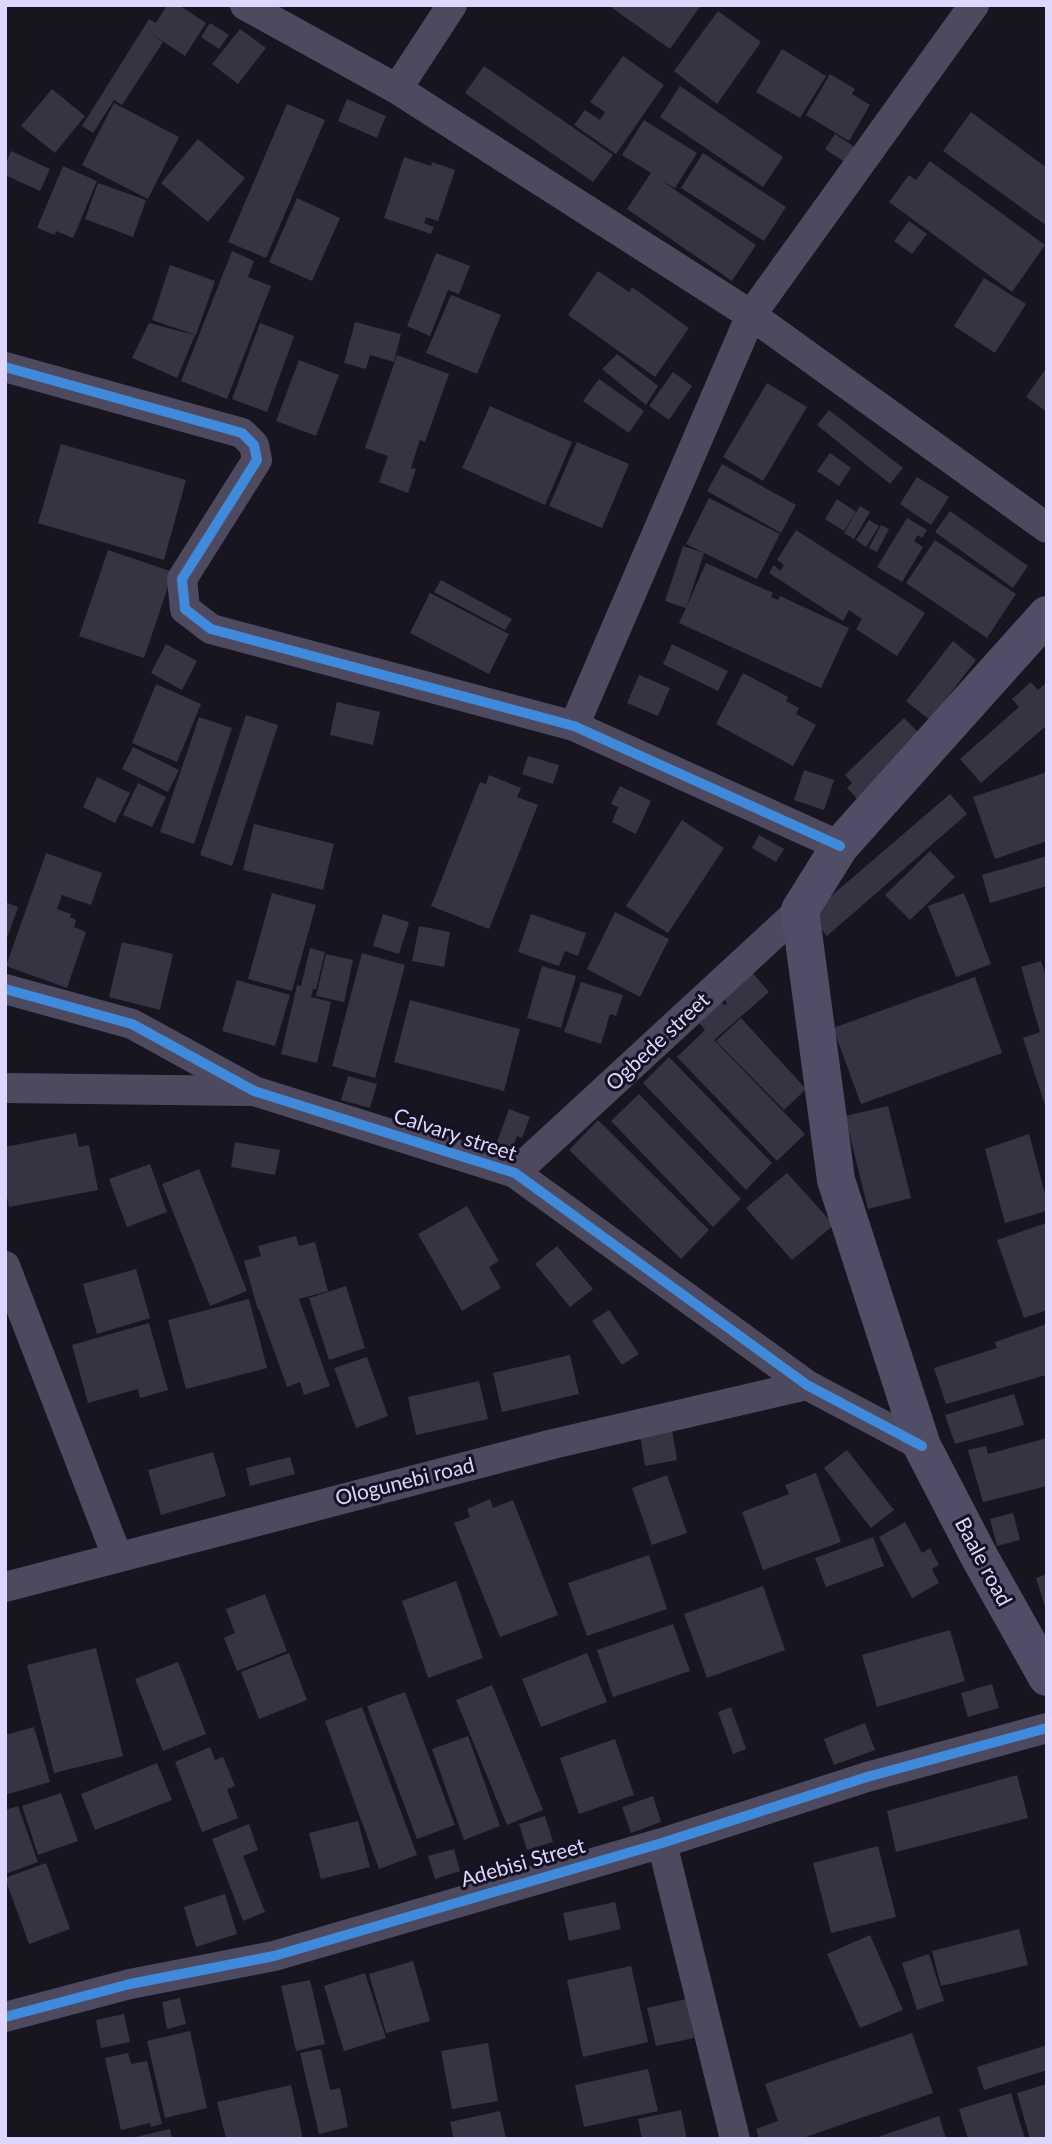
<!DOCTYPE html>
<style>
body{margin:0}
#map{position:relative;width:1052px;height:2144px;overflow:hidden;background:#181520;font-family:Lato,sans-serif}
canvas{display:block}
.frame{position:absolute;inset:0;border:7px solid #ded6fd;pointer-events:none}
</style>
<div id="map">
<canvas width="1052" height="2144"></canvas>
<div class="frame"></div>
</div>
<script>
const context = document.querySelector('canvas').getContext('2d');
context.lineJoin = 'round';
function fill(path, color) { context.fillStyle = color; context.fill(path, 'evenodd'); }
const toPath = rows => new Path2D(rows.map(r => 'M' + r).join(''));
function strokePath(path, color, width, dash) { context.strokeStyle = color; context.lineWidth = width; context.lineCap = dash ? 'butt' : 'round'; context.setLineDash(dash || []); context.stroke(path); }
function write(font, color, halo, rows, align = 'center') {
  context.font = font + ' Lato,sans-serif'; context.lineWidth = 6; context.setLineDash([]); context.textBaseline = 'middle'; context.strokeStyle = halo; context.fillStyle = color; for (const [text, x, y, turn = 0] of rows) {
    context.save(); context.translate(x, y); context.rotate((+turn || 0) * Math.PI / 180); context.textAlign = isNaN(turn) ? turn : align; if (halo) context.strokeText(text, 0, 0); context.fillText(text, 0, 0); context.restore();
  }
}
fill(toPath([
 [167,5,179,5,206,23,185,56,149,32,163,42,122,105,114,100,93,133,82,126,149,19,156,23],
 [608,5,701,5,670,49],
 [718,11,761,42,717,104,674,71],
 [210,23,229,35,219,49,201,37],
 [240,29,266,48,238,84,212,64],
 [782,49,826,76,800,118,756,92],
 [623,56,664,85,616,154,574,125,585,110,600,120,605,112,590,102],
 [484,66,613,155,593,182,465,93],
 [830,74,855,89,852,94,870,105,849,141,806,115],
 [680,86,783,157,763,187,660,117],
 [52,89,85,116,55,153,21,126],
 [347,99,386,116,377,138,338,121],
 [114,103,179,137,148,199,82,165],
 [287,104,325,120,266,258,228,242],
 [971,112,1047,168,1047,226,943,151],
 [644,120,697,153,675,188,662,181,756,245,732,281,627,209,651,173,622,155],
 [835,134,859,150,849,165,825,149],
 [198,139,245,178,208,222,161,183],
 [11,151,50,169,40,191,5,175,5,165],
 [703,153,786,207,764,241,681,188],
 [404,157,431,166,432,162,455,170,438,221,426,217,424,223,434,227,431,234,384,218],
 [930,161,1045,245,1012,292,889,202,909,175,916,180],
 [63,166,97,181,73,238,56,231,55,235,37,228],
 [98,183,146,200,133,237,85,219],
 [297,198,340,218,312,281,269,262],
 [909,221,927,234,912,254,894,241],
 [232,251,254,261,248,277,271,286,227,399,181,381],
 [436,253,470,266,459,294,448,290,430,336,407,326],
 [170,265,215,281,196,335,152,320],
 [598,271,629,292,632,287,689,328,655,377,568,315],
 [984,278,1026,304,995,353,954,326],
 [451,295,501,315,477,374,426,353],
 [355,322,401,334,394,362,370,355,366,369,344,363],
 [149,323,195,335,177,378,132,358],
 [260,323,294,336,267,412,232,399],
 [617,354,658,386,646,405,602,369],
 [397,355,449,374,425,442,420,440,411,468,416,469,408,493,379,482,388,456,365,448],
 [299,360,339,375,316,436,276,421],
 [1047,367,1047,412,1026,397],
 [673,372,692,386,669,420,649,406],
 [599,379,644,411,629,433,583,401],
 [767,383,807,407,763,481,723,457],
 [490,406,572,442,545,505,462,468],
 [829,410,903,468,890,484,817,425],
 [577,442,629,464,602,528,549,506],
 [61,444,186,480,164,560,38,523],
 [830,453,851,468,839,486,817,471],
 [722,464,796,505,781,533,707,491],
 [917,477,949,497,931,525,900,504],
 [709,498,780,534,757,579,686,544],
 [837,499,856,512,844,531,825,519],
 [860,506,870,512,854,539,844,533],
 [950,511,1028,566,1013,588,935,532],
 [907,518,927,530,922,538,918,535,914,541,923,547,902,582,877,567],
 [869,520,879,526,866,547,856,540],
 [881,525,889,529,877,552,869,548],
 [796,530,925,613,897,656,856,629,862,619,849,610,843,621,769,573,774,565,780,571,784,565,777,560],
 [935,540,1016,594,987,638,906,583],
 [683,546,704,553,686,608,706,563,773,593,771,597,778,600,780,596,849,628,821,688,679,623,686,608,665,601],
 [108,550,173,572,144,658,79,636],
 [441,580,512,619,505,630,434,592],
 [430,593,509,634,489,674,410,633],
 [953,641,976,660,930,720,906,701],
 [166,644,197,661,182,690,151,673],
 [672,644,728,671,718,691,663,664],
 [743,673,788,697,786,701,799,708,796,714,816,725,793,766,716,724],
 [639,675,670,688,658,716,627,703],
 [1031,682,1038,690,1047,682,1047,725,981,783,960,759,1019,707,1012,699],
 [156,684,201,704,177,762,132,743],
 [337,702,380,712,373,745,330,735],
 [246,715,278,725,232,866,200,855],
 [199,717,232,728,194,844,160,832],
 [904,718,922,736,857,799,847,788,852,783,845,775],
 [133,747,179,770,168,792,122,769],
 [528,756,559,765,553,784,522,774],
 [804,770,834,780,824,810,794,800],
 [1047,772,1047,841,995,859,973,797],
 [489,775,521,788,517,797,538,805,489,929,431,906,480,782,486,784],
 [97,777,130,793,115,823,83,807],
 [138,783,166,797,152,827,123,815],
 [620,786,651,801,636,834,612,822,618,807,611,804],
 [950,794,967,814,827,936,809,915],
 [682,820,724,848,668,933,626,906],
 [254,824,334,844,323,890,243,870],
 [759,835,784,849,776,862,752,848],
 [930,851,955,877,910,920,885,895],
 [46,853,102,873,91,905,62,895,57,909,71,914,70,917,76,920,74,927,86,932,67,988,6,966],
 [1047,856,1047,886,990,903,982,875],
 [272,893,316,905,292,991,248,979],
 [964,893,991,964,956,977,928,906],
 [5,902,18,907,6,941,5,940],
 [615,912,669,939,640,997,587,969],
 [383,914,409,922,399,954,373,946],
 [531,914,586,933,578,956,565,951,559,966,518,952],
 [419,926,450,932,444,967,412,961],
 [122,942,173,954,160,1010,109,997],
 [310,948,325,952,316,989,313,989,311,997,331,1002,317,1063,281,1054,297,985,301,986],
 [362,953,405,965,375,1078,332,1066],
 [326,954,353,960,344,1002,316,996],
 [1041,961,1047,978,1046,1108,1023,1038,1040,1032,1021,967],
 [542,966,576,976,561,1028,527,1018],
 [751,971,769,992,714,1040,805,1134,777,1161,677,1057,705,1030,695,1018,718,998,724,1005,727,1003,721,996],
 [975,977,1002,1053,861,1104,833,1028],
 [237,980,290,995,275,1046,222,1031],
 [581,982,623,995,616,1016,610,1014,601,1044,564,1032],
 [410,1000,520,1029,504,1091,394,1062],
 [741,1018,806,1089,784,1110,716,1041],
 [669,1057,772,1163,746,1190,643,1083],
 [348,1076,377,1084,370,1108,341,1100],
 [639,1094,741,1199,713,1227,611,1121],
 [888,1106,911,1198,868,1209,845,1116],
 [509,1109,530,1117,522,1138,517,1136,510,1156,494,1150],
 [598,1120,709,1230,681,1259,569,1150],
 [76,1133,79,1147,89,1145,98,1190,9,1207,5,1187,5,1147],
 [1029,1134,1047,1201,1047,1211,1005,1223,985,1149],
 [235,1142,280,1150,275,1175,231,1167],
 [150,1164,167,1212,127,1227,109,1179],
 [199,1169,247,1291,210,1306,162,1184],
 [787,1173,834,1225,792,1260,746,1208],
 [467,1206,499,1261,489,1267,501,1288,462,1311,418,1234],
 [1046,1223,1047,1310,1024,1318,997,1240],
 [296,1236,299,1246,315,1242,328,1291,299,1299,330,1386,304,1395,300,1382,287,1387,259,1309,258,1310,244,1261,261,1256,258,1246],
 [557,1246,593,1289,570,1307,535,1264],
 [136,1269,150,1318,97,1334,83,1284],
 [346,1286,365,1348,329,1360,309,1298],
 [249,1299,267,1368,186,1389,168,1320],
 [609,1310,639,1354,622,1365,592,1321],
 [149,1323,168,1390,140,1398,138,1389,88,1403,72,1345],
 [1047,1324,1046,1375,946,1404,934,1368,997,1348,995,1342],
 [570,1355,579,1394,502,1412,493,1373],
 [367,1357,388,1416,356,1428,334,1368],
 [479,1381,488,1419,416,1435,408,1397],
 [1014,1394,1024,1425,955,1444,945,1415],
 [672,1430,677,1460,645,1466,640,1435],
 [1047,1438,1047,1486,983,1502,968,1450,986,1446,988,1454],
 [847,1450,894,1510,871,1528,824,1468],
 [213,1452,226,1496,161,1515,148,1470],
 [290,1457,295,1474,250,1486,246,1468],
 [816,1473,841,1542,763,1570,742,1512,789,1494,785,1485],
 [667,1475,687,1533,652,1545,632,1488],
 [490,1499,493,1508,513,1500,558,1615,500,1637,454,1523,470,1517,467,1509],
 [1013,1513,1020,1540,997,1546,990,1519],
 [905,1522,922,1553,930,1548,939,1565,932,1569,939,1583,912,1598,879,1537],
 [873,1537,884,1566,826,1587,815,1558],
 [649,1555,667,1609,587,1636,568,1583],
 [1047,1574,1047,1610,1046,1610,1036,1578],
 [456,1581,483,1658,428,1678,402,1601],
 [763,1586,785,1650,707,1678,684,1614],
 [265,1594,287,1651,237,1671,224,1638,235,1633,226,1609],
 [673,1624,690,1671,613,1697,597,1650],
 [950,1630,965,1681,877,1707,862,1655],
 [96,1648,123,1756,54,1773,27,1665],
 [289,1653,307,1700,259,1719,241,1672],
 [587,1653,607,1702,541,1727,522,1679],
 [178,1662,206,1734,163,1751,135,1679],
 [992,1684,999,1708,968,1717,961,1693],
 [492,1685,543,1810,507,1825,456,1700],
 [405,1692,455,1825,417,1839,367,1706],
 [362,1707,417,1855,379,1869,325,1721],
 [731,1707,746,1749,733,1754,718,1712],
 [865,1723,875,1750,834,1765,824,1739],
 [34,1727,50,1782,5,1795,5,1735],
 [468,1736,500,1826,464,1840,432,1749],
 [615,1739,634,1795,579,1814,560,1758],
 [210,1747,215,1760,223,1757,235,1786,227,1789,238,1818,202,1832,175,1762],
 [157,1763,172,1800,95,1830,81,1794],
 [1017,1775,1028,1818,896,1852,887,1811],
 [61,1793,78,1841,38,1855,22,1806],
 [653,1796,661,1822,631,1833,622,1807],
 [18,1806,38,1862,5,1874,5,1810],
 [545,1816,553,1842,527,1850,519,1824],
 [358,1821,370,1867,321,1879,309,1833],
 [249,1824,258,1850,243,1856,265,1912,243,1921,212,1839],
 [878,1846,896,1917,831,1933,813,1863],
 [454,1849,460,1871,435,1879,428,1856],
 [46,1863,70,1929,29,1944,5,1878],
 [225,1894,237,1934,196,1947,184,1907],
 [615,1902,621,1929,569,1941,563,1913],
 [1019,1929,1028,1965,941,1986,932,1951],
 [870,1935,903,2010,860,2028,827,1954],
 [929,1954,944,2001,917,2010,902,1963],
 [413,1961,430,2021,386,2033,369,1974],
 [631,1966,648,2042,583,2057,567,1980],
 [365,1973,386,2038,344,2051,324,1986],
 [310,1980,325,2044,296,2051,281,1986],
 [180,1998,186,2024,167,2029,162,2002],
 [686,1999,694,2038,656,2046,647,2008],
 [124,2014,130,2042,101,2048,96,2020],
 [190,2031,207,2108,165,2118,147,2041],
 [912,2033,933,2093,800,2139,759,2139,756,2129,778,2121,765,2084],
 [488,2043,498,2101,452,2109,441,2051],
 [1047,2045,1047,2070,984,2090,977,2067],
 [321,2049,330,2090,340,2088,348,2127,319,2134,300,2053],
 [128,2053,131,2064,147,2061,162,2124,151,2127,150,2123,121,2130,105,2058],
 [648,2069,658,2111,584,2127,575,2085],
 [1047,2084,1047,2139,1030,2139,1017,2093],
 [291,2085,303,2139,226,2139,217,2102],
 [1011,2093,1025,2139,968,2139,959,2109],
 [681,2110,687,2139,642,2139,638,2119],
 [500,2111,506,2139,454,2139,450,2122],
 [939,2116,946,2139,875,2139,875,2138],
 [170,2129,172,2139,131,2139,131,2138]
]), '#373342');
strokePath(toPath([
 [245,5,397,89,751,315,1047,528],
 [397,89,452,5],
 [5,367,242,433,254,445,257,460,182,579,185,609,211,629,574,726,840,846],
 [574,726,751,315,974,5],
 [5,989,132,1024,254,1091,515,1173,807,1385,922,1446],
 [5,1088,250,1091],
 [515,1173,800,910],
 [5,1266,117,1556],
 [5,1587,553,1444,807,1385],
 [662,1843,735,2139],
 [5,2017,130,1984,274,1956,662,1843,867,1777,1047,1728]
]), '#4d4a60', 30);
strokePath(toPath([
 [1047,615,840,846,800,910,836,1180,922,1446,980,1558,1047,1677]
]), '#514d66', 38);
strokePath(toPath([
 [5,367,242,433,254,445,257,460,182,579,185,609,211,629,574,726,840,846],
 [5,989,132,1024,254,1091,515,1173,807,1385,922,1446],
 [5,2017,130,1984,274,1956,662,1843,867,1777,1047,1728]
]), '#408adc', 10);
write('21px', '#ded6fd', '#161025', [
 ["Ogbede street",658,1042,-43],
 ["Calvary street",455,1135,18],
 ["Ologunebi road",405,1482,-14],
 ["Baale road",983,1562,62],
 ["Adebisi Street",523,1863,-16]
]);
</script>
